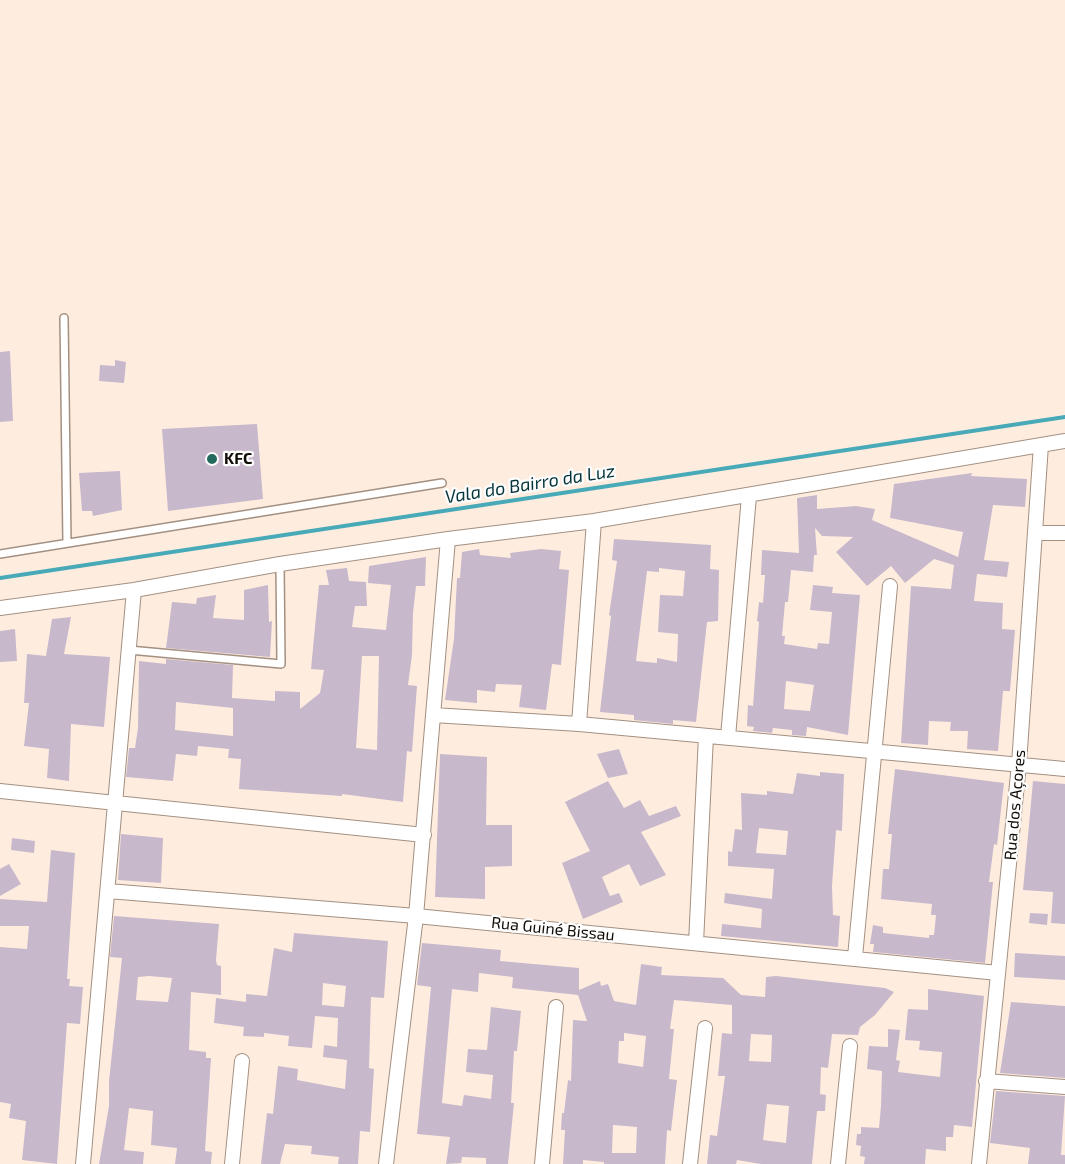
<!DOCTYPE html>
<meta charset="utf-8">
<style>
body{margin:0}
canvas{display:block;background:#feeddf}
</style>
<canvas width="1065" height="1164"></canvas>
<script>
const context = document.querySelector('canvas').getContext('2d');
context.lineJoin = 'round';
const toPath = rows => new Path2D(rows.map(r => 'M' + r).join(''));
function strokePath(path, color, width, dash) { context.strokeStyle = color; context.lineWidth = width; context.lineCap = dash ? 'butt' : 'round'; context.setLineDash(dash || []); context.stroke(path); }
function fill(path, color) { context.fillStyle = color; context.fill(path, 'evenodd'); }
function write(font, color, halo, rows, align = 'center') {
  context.font = font + ' "Exo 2",sans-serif'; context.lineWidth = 4.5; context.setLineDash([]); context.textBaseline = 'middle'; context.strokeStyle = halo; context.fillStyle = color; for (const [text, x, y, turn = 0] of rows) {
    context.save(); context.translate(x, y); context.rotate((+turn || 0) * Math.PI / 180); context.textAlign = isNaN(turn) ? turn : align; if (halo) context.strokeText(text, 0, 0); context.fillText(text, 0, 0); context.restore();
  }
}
strokePath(toPath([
 [0,578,1065,417]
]), '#48aab8', 4);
fill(toPath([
 [10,351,13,421,0,422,0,352],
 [115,360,126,362,124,383,99,381,100,365,115,366],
 [257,424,263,499,168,511,162,429],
 [120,471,122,510,93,516,92,511,82,511,79,473],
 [972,473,971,476,1027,479,1025,507,993,505,984,560,1009,562,1007,577,977,574,974,601,1003,603,1002,629,1015,630,1010,691,1003,691,998,751,967,749,968,731,950,731,951,722,929,721,928,745,901,743,911,586,951,589,954,565,934,559,905,583,891,566,867,586,836,552,853,537,822,536,815,528,817,555,814,555,813,572,791,570,788,602,785,602,782,636,785,636,784,644,817,649,818,643,829,644,832,612,810,610,813,585,833,587,832,593,860,595,848,735,807,727,806,736,792,735,792,730,773,728,772,733,753,731,754,727,747,726,748,705,753,706,759,622,757,621,759,602,763,603,765,575,761,575,762,550,799,553,797,498,817,495,817,509,856,506,875,509,872,520,958,557,963,532,890,518,894,484],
 [786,681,814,685,810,711,784,709],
 [614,539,711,545,710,569,719,570,718,621,707,622,696,722,673,720,673,724,634,720,634,715,600,712,611,616,609,615,617,561,612,560],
 [659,568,685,571,683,596,660,595,658,632,678,634,677,662,657,658,657,663,636,661,647,571,659,572],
 [479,549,480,555,511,558,510,553,541,549,561,551,559,569,569,570,561,665,552,664,546,710,519,707,522,685,496,684,495,692,477,690,477,703,445,700,454,639,457,578,460,578,462,552],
 [426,557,425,586,416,586,413,613,412,655,408,685,417,686,412,752,407,751,403,802,342,794,342,796,239,789,241,759,228,758,229,749,198,746,197,756,176,754,173,781,126,777,129,748,135,748,138,728,139,661,166,664,166,659,233,665,232,698,275,701,275,691,300,692,300,709,320,693,324,670,311,669,319,585,329,585,326,570,347,568,349,581,366,582,367,606,355,606,352,627,386,630,391,585,368,583,369,566],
 [362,656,379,656,377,750,356,748],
 [176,702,233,708,233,736,175,730],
 [268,585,269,622,272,621,270,657,166,648,172,602,196,604,197,598,216,595,213,618,244,620,244,590],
 [71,617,64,654,110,657,104,727,71,724,69,781,47,778,49,749,24,746,29,703,24,703,27,654,46,656,52,619],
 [15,629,17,661,0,662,0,631],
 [619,749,628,774,608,778,597,754],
 [440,754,487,757,486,825,512,825,512,866,485,867,485,899,435,897],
 [895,769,1004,783,997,845,994,844,989,882,993,882,985,963,873,952,874,944,870,944,873,925,883,927,883,933,929,938,929,935,934,935,936,915,931,915,932,904,881,899,883,869,889,869,892,834,888,834],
 [820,772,844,774,842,831,836,830,832,886,833,915,840,916,838,947,721,936,722,924,761,928,762,909,724,903,725,893,772,899,774,869,728,866,728,851,732,852,735,829,742,830,741,793,767,795,767,791,793,794,797,773,820,776],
 [759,828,788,831,786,855,756,853],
 [608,781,624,808,640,800,649,816,676,806,681,816,641,832,666,875,640,886,629,864,602,877,610,896,619,893,623,902,583,919,562,863,590,851,565,802],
 [1033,781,1065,784,1065,924,1051,923,1053,892,1023,890],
 [121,834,163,838,161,883,118,880],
 [12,838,35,841,34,853,11,850],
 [51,850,75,853,67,979,70,979,69,986,83,987,80,1024,67,1023,57,1164,22,1160,26,1121,9,1118,11,1104,0,1102,0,947,27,949,29,926,0,926,0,899,47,902],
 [9,864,21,884,0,896,0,869],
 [1030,913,1048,914,1047,925,1029,923],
 [114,916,219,924,216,960,217,965,221,966,221,995,191,992,189,1050,206,1052,206,1058,211,1058,205,1151,212,1152,211,1164,175,1164,177,1148,151,1145,153,1111,129,1108,124,1150,144,1152,143,1164,99,1164,109,1106,109,1081,122,958,110,957],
 [149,976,172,978,168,1002,136,1000,138,977],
 [294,933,388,941,384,998,371,997,369,1068,374,1069,370,1132,360,1131,358,1164,338,1164,339,1157,311,1154,312,1146,285,1144,280,1164,261,1164,267,1113,273,1114,278,1066,298,1069,297,1080,345,1089,347,1060,323,1057,324,1045,337,1047,338,1018,315,1016,312,1048,288,1046,289,1036,264,1033,264,1037,243,1036,244,1027,214,1023,216,998,246,1002,246,994,267,996,274,948,292,952],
 [323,983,346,986,344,1007,322,1005],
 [422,943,501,950,500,961,579,968,579,990,600,981,601,986,608,984,614,1001,636,1005,641,964,662,967,661,975,723,978,741,995,765,997,766,977,776,976,885,988,894,992,875,1015,860,1027,858,1035,832,1034,828,1068,821,1067,820,1094,826,1095,825,1111,817,1111,812,1164,761,1164,737,1160,736,1164,707,1164,710,1135,717,1136,725,1076,718,1076,722,1033,732,1034,732,1005,674,1000,670,1029,674,1029,669,1079,677,1080,671,1131,667,1130,665,1164,604,1164,604,1162,583,1160,583,1164,563,1164,565,1130,561,1130,562,1113,564,1113,568,1080,571,1081,573,1020,587,1021,578,995,512,988,513,977,479,973,478,992,452,989,442,1103,462,1106,464,1095,491,1099,493,1075,466,1072,468,1049,487,1050,491,1007,521,1011,517,1051,514,1051,511,1103,514,1103,508,1164,486,1164,486,1158,462,1157,461,1163,446,1164,450,1137,417,1134,431,987,417,985],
 [624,1033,646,1036,643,1067,618,1063,619,1041,624,1041],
 [751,1034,772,1035,771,1062,749,1061],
 [767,1104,789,1106,786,1143,763,1140],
 [613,1125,637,1127,636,1153,612,1153],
 [1015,953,1065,956,1065,980,1014,977],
 [928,989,984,996,972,1127,954,1125,953,1137,946,1137,946,1151,926,1149,925,1164,864,1164,865,1157,860,1156,861,1146,856,1145,857,1134,861,1134,861,1127,879,1128,881,1106,882,1071,867,1069,869,1046,888,1047,888,1029,900,1030,896,1060,900,1061,898,1072,940,1077,942,1052,919,1050,920,1041,905,1040,908,1009,928,1010],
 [1011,1002,1065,1006,1065,1078,1000,1073],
 [996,1091,1065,1096,1061,1155,1065,1155,1065,1164,1028,1164,1030,1148,990,1143]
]), '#c8b8cc');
const lane = toPath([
 [64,318,67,543],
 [0,554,442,483],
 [129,650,281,664,280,564]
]);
const street = toPath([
 [1035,533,1065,533],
 [0,608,134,590,280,564,448,539,594,521,1065,441],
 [433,715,579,724,1065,769],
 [579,724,594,521],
 [728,737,749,496],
 [0,791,424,835],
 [108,891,416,916,998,973],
 [696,943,706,736],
 [855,957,890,586],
 [986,1081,1065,1087],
 [83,1164,134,590],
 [232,1164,242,1061],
 [386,1164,416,916,448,539],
 [542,1164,556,1007],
 [690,1164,705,1028],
 [838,1164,850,1046],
 [979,1164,1019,764,1041,445]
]);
strokePath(lane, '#a49081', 10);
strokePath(street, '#a49081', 16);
strokePath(lane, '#fff', 7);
strokePath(street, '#fff', 14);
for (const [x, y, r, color] of [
 [212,459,6,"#22695e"]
]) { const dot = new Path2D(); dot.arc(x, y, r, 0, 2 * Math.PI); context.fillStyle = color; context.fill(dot); strokePath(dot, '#fdfdfd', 2); }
write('bold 16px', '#110b06', '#fdfdfd', [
 ["KFC",224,459]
], 'left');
write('16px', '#110b06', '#fdfdfd', [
 ["Rua dos Açores",1015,805,-85],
 ["Rua Guiné Bissau",553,929,6]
]);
write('italic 18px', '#04343a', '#fdfdfd', [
 ["Vala do Bairro da Luz",530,484,-9]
]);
</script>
